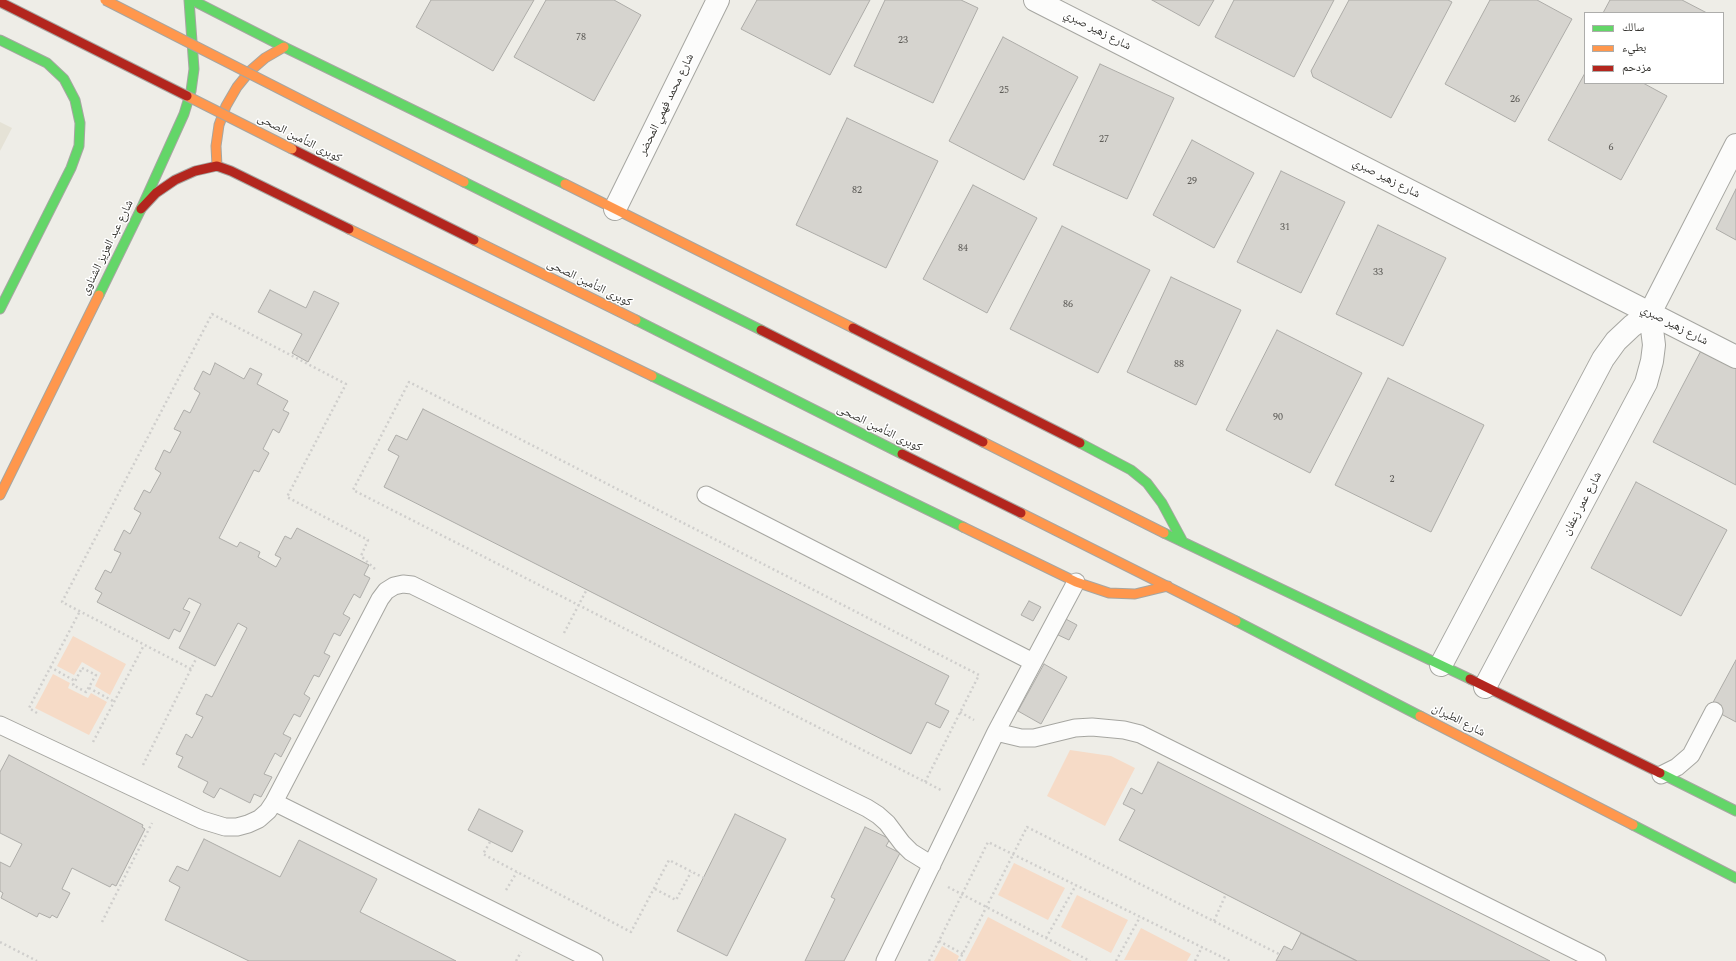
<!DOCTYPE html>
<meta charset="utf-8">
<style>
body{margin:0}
#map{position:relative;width:1736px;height:961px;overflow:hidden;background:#eeede7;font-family:Spectral,"Noto Naskh Arabic",serif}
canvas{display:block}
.legend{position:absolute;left:1584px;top:12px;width:140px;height:72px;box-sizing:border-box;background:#fff;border:1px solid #adadab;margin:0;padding:5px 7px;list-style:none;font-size:12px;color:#33322e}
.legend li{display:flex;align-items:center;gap:8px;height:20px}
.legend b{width:20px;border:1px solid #adadab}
</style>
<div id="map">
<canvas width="1736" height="961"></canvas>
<ul class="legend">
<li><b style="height:5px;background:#63d668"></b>سالك</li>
<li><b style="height:5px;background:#ff974d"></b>بطيء</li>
<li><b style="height:5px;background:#b3261e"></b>مزدحم</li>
</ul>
</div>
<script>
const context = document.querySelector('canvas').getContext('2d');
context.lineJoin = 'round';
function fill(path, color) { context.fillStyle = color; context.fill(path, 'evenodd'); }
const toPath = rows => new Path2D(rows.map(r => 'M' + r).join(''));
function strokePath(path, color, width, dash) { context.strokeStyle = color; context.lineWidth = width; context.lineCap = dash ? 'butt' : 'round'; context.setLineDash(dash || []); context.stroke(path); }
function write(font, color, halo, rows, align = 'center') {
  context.font = font + ' Spectral,"Noto Naskh Arabic",serif'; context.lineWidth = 3; context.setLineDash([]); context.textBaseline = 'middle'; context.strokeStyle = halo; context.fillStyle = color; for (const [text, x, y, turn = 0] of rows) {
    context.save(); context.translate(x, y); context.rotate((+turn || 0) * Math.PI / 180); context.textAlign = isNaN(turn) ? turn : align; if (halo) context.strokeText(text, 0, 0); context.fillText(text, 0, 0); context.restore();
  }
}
fill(toPath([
 [0,122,12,128,0,151]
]), '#e5e2d6');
fill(toPath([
 [73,636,126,664,110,695,95,686,101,673,82,662,74,675,57,666],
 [53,674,70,683,68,688,88,698,91,693,107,702,89,735,35,708],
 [1070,750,1111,756,1135,768,1105,826,1047,796],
 [1014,863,1065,888,1048,920,998,895],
 [1077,895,1128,920,1111,953,1061,927],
 [988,917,1072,961,965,961],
 [1141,928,1191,954,1187,961,1124,960],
 [942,946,959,956,957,961,934,961]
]), '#f6dbc7');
const building = toPath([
 [431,0,534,0,493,71,416,27,431,0],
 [546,0,614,0,641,15,594,101,514,57,546,0],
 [757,0,870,0,830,75,741,29,757,0],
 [885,0,961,0,978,8,933,103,854,66,885,0],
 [1152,0,1214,0,1199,26,1152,0],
 [1234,0,1334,0,1294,77,1215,37,1234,0],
 [1349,0,1448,0,1452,2,1391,118,1313,77,1311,71,1349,0],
 [1490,0,1537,0,1572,19,1515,122,1445,84,1490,0],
 [1610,0,1682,0,1707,13,1603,13,1610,0],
 [1003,37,1078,77,1024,180,949,141,1003,37],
 [1100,64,1174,98,1127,199,1053,165,1100,64],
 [1585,73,1585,83,1643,83,1667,96,1621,180,1548,140,1585,73],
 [847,118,938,161,886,268,796,225,847,118],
 [1192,140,1254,173,1214,248,1153,215,1192,140],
 [1281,171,1345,202,1301,293,1237,262,1281,171],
 [973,185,1037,218,987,313,923,279,973,185],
 [1736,189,1736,240,1716,229,1736,189],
 [1378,225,1446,258,1403,346,1336,314,1378,225],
 [1062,226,1150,270,1098,373,1010,329,1062,226],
 [1171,277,1241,310,1196,405,1127,372,1171,277],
 [270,290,306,308,314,291,339,303,308,362,292,353,302,334,258,312,270,290],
 [1277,330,1362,373,1310,473,1226,430,1277,330],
 [1704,345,1736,362,1736,485,1653,442,1704,345],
 [215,363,244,379,250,368,262,374,257,384,288,401,283,410,289,413,279,433,273,429,263,449,269,453,259,472,254,470,219,538,237,547,240,542,260,552,258,557,276,567,281,558,275,555,285,536,291,539,297,528,369,565,364,575,370,578,360,598,354,594,343,614,350,618,340,636,334,633,324,653,330,656,319,677,314,675,304,694,310,698,300,717,294,714,283,734,291,738,281,757,275,753,264,774,272,777,261,797,254,794,250,803,220,788,214,798,203,792,208,782,178,767,183,757,176,754,186,734,192,738,203,717,196,714,206,694,212,697,247,628,238,623,215,666,179,648,201,604,189,598,183,609,190,612,180,632,174,629,169,639,97,602,102,593,95,589,105,570,111,573,121,553,114,550,124,530,130,534,141,513,134,509,144,490,150,493,161,473,155,469,164,450,170,453,181,432,174,429,184,410,190,413,200,393,194,389,203,371,210,375,215,363],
 [1388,378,1484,425,1431,532,1335,485,1388,378],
 [423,409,949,676,935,704,949,711,940,728,927,722,911,754,384,487,399,456,388,450,396,435,407,440,423,409],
 [1636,482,1727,530,1681,616,1591,568,1636,482],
 [1029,601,1041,607,1033,621,1021,615,1029,601],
 [1064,618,1077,625,1069,640,1056,634,1064,618],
 [1736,660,1736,722,1710,708,1736,660],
 [1044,664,1067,677,1041,724,1018,711,1044,664],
 [9,755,143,825,142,827,145,829,116,886,112,884,110,887,72,868,62,889,70,893,57,918,52,915,50,918,39,913,37,917,1,898,3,893,0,891,0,862,10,867,22,844,0,833,0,772,9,755],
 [1158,762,1550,961,1357,961,1119,840,1135,810,1123,804,1131,788,1142,794,1158,762],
 [479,809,523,831,512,852,468,830,479,809],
 [735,814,786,839,727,956,677,931,735,814],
 [865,827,890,839,886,846,900,853,844,961,805,961,835,899,831,897,865,827],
 [204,839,280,877,299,840,377,879,360,912,456,961,249,961,165,920,180,887,169,881,177,866,188,871,204,839],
 [1301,933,1357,961,1276,961,1284,946,1292,950,1301,933]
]);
fill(building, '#d6d4cf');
strokePath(building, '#adaca8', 1);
const lane = toPath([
 [706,495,1033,662],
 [0,725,202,820,225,827,237,827,248,824,259,819,268,811,274,802,380,599,386,591,394,586,403,584,412,585,867,808,878,815,887,823,902,843,911,852,932,865],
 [996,732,1021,738,1034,738,1075,728,1092,727,1124,730,1140,734,1597,961],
 [1661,775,1677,767,1691,755,1714,711],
 [274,802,594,961],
 [885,961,996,732,1076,582]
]);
const street = toPath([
 [1035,0,1736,357],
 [615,209,718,0],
 [1441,665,1603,359,1616,341,1632,326,1650,313,1736,145],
 [1485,687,1646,383,1652,361,1654,345,1650,313]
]);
const fast = toPath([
 [192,0,284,47,565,184],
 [0,40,47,63,64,79,75,100,80,123,79,146,71,168,0,309],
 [464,182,761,330],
 [99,295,141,209,184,114,191,91,194,69,189,0],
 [636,320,902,454],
 [652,376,963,527],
 [1080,443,1131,470,1147,483,1162,503,1183,542],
 [1164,533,1470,679],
 [1236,621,1420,716],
 [1660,773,1736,811],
 [1633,825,1736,878]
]);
const slow = toPath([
 [315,107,464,182],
 [217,166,216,146,219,125,226,106,237,87,250,71,265,58,284,47],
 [565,184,853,328],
 [349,229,652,376],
 [474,240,636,320],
 [983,442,1164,533],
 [0,495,99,295],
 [1021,513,1236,621],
 [963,527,1076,582,1109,593,1135,594,1168,586],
 [1420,716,1633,825]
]);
const jam = toPath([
 [292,149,474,240],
 [141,209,156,193,175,180,195,171,217,166,231,171,349,229],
 [853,328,1080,443],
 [761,330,983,442],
 [902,454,1021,513],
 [1470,679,1660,773]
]);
strokePath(lane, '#a6a6a1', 19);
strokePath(street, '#a6a6a1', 24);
strokePath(fast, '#a6a6a1', 11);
strokePath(slow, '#a6a6a1', 11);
strokePath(jam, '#a6a6a1', 11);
strokePath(toPath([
 [564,633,587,589],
 [50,667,75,681],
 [82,668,96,675,86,692,73,685,82,668],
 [191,669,62,602,212,314,346,384,287,497,368,540,361,556,376,570],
 [89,688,115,702],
 [960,712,974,720],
 [37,713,29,708,80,611],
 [93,742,144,645],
 [143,765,197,657],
 [925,782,979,675,409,382,353,490,941,790],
 [490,842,483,854,631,932,669,860,704,878],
 [948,887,1090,961],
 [655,889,676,900,691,872],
 [506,890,517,872],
 [1214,921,1226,894],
 [102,922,152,823],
 [1046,938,1076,885],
 [939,941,963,954],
 [0,942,37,961],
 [516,961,521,952],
 [929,961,988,842,1230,961],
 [959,961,1027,827,1279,954],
 [1116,961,1140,917],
 [1195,961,1202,947]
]), '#cfcecc', 2.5, [2, 3]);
strokePath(lane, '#fcfcfb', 17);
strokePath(street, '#fcfcfb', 22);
strokePath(fast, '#63d668', 9);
strokePath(slow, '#ff974d', 9);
strokePath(jam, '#b3261e', 9);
const slowBridge = toPath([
 [105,0,315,107],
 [187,96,292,149]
]);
const jamBridge = toPath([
 [0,2,187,96]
]);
strokePath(slowBridge, '#a6a6a1', 11, []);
strokePath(jamBridge, '#a6a6a1', 11, []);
strokePath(slowBridge, '#ff974d', 9);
strokePath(jamBridge, '#b3261e', 9);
write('10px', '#5c5a56', null, [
 ["78",581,38],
 ["23",903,41],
 ["25",1004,91],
 ["26",1515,100],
 ["27",1104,140],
 ["6",1611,148],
 ["29",1192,182],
 ["82",857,191],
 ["31",1285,228],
 ["84",963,249],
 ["33",1378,273],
 ["86",1068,305],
 ["88",1179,365],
 ["90",1278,418],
 ["2",1392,480]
]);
write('12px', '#33322e', '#fff', [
 ["شارع زهير صبري",1097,31,27],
 ["شارع محمد فهمي المحضر",667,105,-64],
 ["كوبرى التأمين الصحى",299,139,27],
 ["شارع زهير صبري",1386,179,27],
 ["شارع عبد العزيز الشناوى",108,248,-64],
 ["كوبرى التأمين الصحى",589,284,26],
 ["شارع زهير صبري",1674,326,27],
 ["كوبرى التأمين الصحى",879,429,26],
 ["شارع عمر زعفان",1583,504,-62],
 ["شارع الطيران",1458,721,27]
]);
</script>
